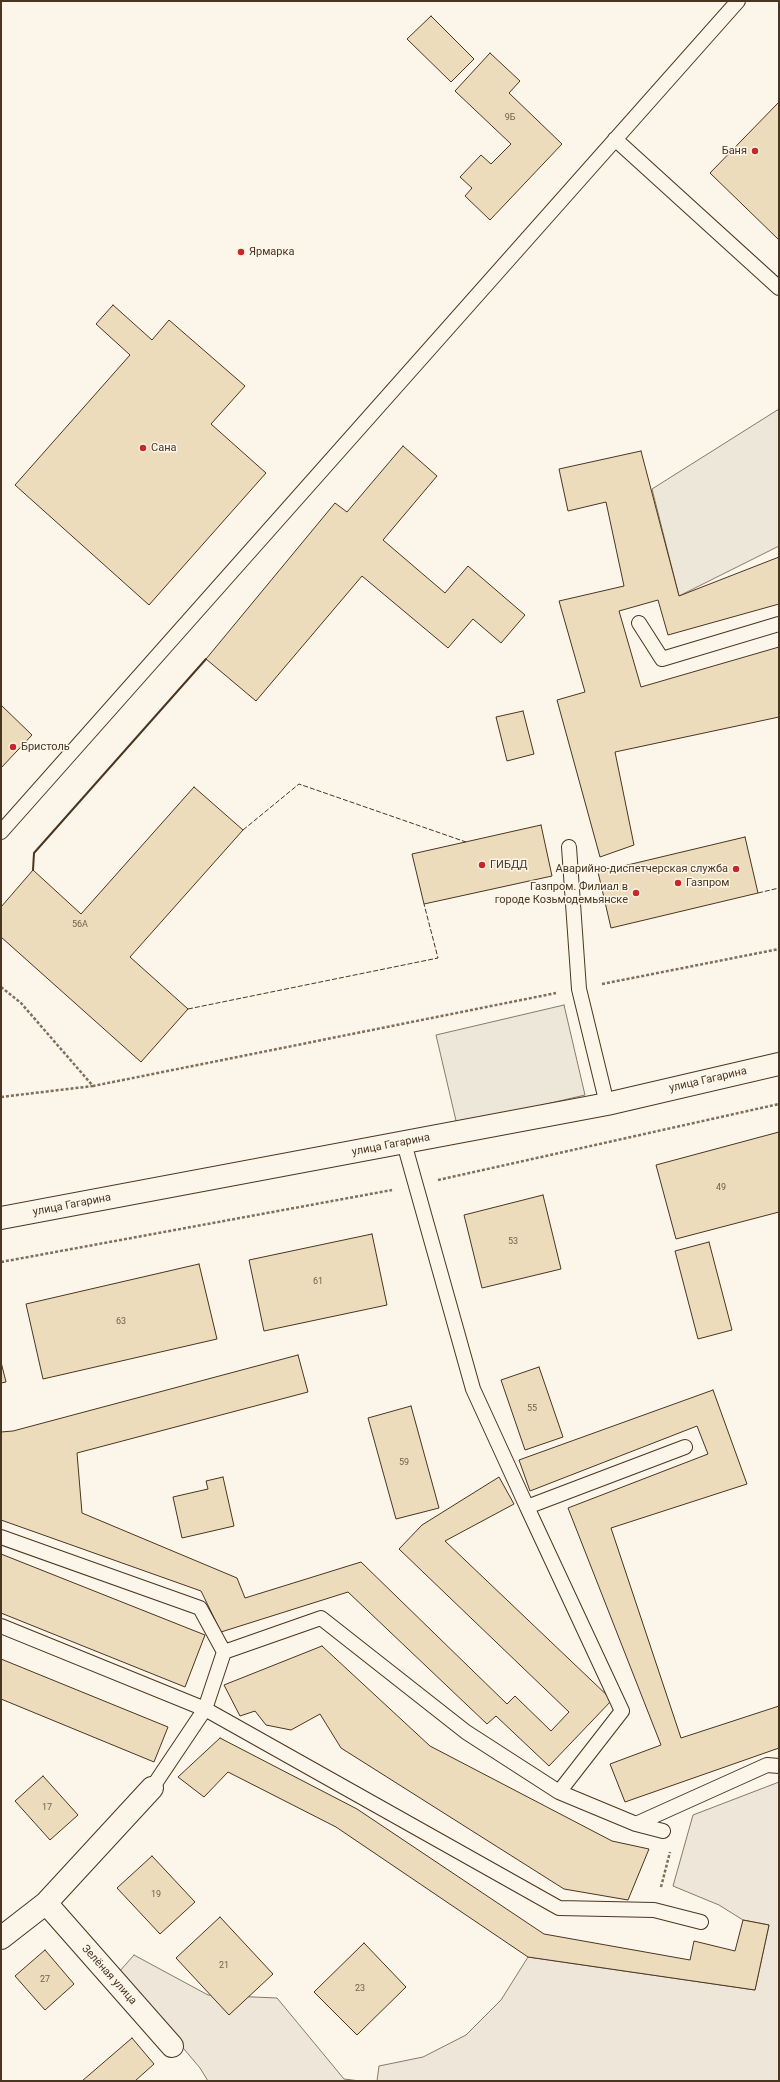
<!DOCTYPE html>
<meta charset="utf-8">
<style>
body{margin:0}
#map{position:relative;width:780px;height:2082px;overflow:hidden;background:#fbf6e9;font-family:Roboto,sans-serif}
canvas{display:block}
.frame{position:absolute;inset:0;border:2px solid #4a3520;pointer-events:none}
</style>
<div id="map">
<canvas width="780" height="2082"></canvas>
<div class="frame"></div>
</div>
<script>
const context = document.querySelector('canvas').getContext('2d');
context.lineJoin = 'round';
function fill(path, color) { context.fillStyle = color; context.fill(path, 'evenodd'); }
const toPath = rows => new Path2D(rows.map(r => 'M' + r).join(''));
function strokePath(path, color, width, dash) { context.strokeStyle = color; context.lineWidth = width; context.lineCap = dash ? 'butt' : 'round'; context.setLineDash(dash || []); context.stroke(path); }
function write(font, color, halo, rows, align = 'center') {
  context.font = font + ' Roboto,sans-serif'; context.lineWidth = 3; context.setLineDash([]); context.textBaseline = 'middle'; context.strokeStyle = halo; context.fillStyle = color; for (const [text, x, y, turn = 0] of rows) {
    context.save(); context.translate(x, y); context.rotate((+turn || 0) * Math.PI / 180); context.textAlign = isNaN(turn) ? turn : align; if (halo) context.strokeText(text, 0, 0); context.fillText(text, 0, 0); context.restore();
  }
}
const green = toPath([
 [779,1782,779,2081,377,2081,379,2066,423,2057,466,2035,501,2000,528,1957,755,1990,769,1925,743,1920,719,1905,673,1886,693,1815,779,1782],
 [134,1955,208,1995,277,1998,344,2079,360,2081,208,2081,200,2068,119,1972,134,1955]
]);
fill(green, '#ede6d9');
strokePath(green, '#887966', 1);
const parking = toPath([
 [779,409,779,546,679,596,652,489,779,409],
 [564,1005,585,1095,457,1125,436,1035,564,1005]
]);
fill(parking, '#ede7d9');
strokePath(parking, '#887966', 1);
const building = toPath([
 [431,16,474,59,451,82,407,39,431,16],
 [490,53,520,81,509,93,562,144,490,220,465,196,472,188,460,177,481,155,491,164,511,144,455,91,490,53],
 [779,102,779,240,710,173,779,102],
 [113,305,152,340,169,320,245,386,211,424,266,473,149,605,15,485,130,355,96,324,113,305],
 [403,446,437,476,383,540,445,593,468,566,525,615,501,643,473,619,448,648,362,576,256,701,206,659,335,503,347,512,403,446],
 [641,451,679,596,779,557,779,604,668,635,658,600,619,611,641,687,779,647,779,717,615,752,634,845,600,857,557,700,585,692,559,601,624,586,606,502,568,511,559,469,641,451],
 [1,705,32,735,1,768,1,705],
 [523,711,534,754,507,761,496,717,523,711],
 [194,787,243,830,130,957,188,1009,141,1062,1,937,1,907,33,870,81,914,194,787],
 [541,825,552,876,424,904,412,854,541,825],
 [745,837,758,893,611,928,598,872,745,837],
 [779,1132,779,1212,676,1239,656,1165,779,1132],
 [543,1195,561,1269,482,1288,464,1215,543,1195],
 [372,1234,387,1305,264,1331,249,1260,372,1234],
 [709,1242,732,1330,698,1339,675,1251,709,1242],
 [199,1264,217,1339,43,1379,26,1304,199,1264],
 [298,1355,308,1392,77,1453,82,1513,237,1578,245,1598,361,1562,507,1704,515,1696,551,1731,569,1712,399,1549,422,1525,499,1477,514,1504,445,1541,612,1700,549,1766,496,1716,487,1724,348,1592,221,1632,201,1591,1,1520,1,1432,13,1431,298,1355],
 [1,1362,6,1382,1,1383,1,1362],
 [539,1367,563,1437,525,1450,501,1380,539,1367],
 [713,1390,747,1484,611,1528,681,1738,779,1706,779,1748,625,1802,610,1764,661,1745,568,1508,708,1454,697,1426,530,1491,519,1460,713,1390],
 [411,1406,439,1508,396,1519,368,1418,411,1406],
 [223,1477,234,1526,182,1538,173,1497,208,1489,206,1481,223,1477],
 [1,1554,205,1635,185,1687,1,1613,1,1554],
 [322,1646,430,1746,612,1841,649,1849,628,1900,564,1889,341,1748,320,1714,291,1730,266,1725,255,1711,240,1716,224,1685,322,1646],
 [1,1659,168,1727,154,1762,1,1699,1,1659],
 [220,1738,357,1809,544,1934,690,1960,694,1941,735,1951,743,1920,769,1925,755,1990,528,1957,336,1827,228,1772,204,1797,178,1777,220,1738],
 [43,1776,78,1815,50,1840,15,1801,43,1776],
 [152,1856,195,1902,160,1934,117,1888,152,1856],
 [220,1917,273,1974,229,2015,176,1958,220,1917],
 [364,1943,406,1987,357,2035,314,1992,364,1943],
 [45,1950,74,1984,45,2010,15,1976,45,1950],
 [132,2038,154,2064,135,2081,82,2081,132,2038]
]);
fill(building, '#ecdcbc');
strokePath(building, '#4a3520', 1);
const service = toPath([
 [615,139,779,288],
 [639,623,662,659,779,624],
 [1,832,738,1],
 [569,847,579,989,607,1104],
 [404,1143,473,1389,527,1507],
 [1,1537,200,1608,224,1652,205,1709,152,1788],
 [1,1626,205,1709,559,1908,654,1910,701,1922],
 [224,1652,321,1618,466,1732,559,1792,636,1824,663,1831],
 [559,1792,622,1711,527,1507,685,1447],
 [636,1824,767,1765,779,1766]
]);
const minor = toPath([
 [46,1903,172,2046],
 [1,1938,46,1903,152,1788]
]);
const tertiary = toPath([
 [1,1218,607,1104,779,1064]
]);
strokePath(service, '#4a3520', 16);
strokePath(minor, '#4a3520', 24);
strokePath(tertiary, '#4a3520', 24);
strokePath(toPath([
 [602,984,779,949],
 [1,987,21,1003,93,1086,556,993],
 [1,1097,93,1086],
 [438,1180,779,1104],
 [1,1262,392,1190],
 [661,1887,670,1852]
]), '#7f6f5c', 2.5, [3, 2]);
strokePath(service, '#fbf6e9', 14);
strokePath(minor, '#fbf6e9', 22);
strokePath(tertiary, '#fbf6e9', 22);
strokePath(toPath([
 [243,830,299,784,466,842],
 [758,893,779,888],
 [188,1009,438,958,424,904]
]), '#4a3520', 1, [5, 2]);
strokePath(toPath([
 [33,870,34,853,206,659]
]), '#4a3520', 2);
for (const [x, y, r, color] of [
 [755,151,4,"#c62828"],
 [241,252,4,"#c62828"],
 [143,448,4,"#c62828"],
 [13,747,4,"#c62828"],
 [482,865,4,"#c62828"],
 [736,869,4,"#c62828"],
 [678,883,4,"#c62828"],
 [636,893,4,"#c62828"]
]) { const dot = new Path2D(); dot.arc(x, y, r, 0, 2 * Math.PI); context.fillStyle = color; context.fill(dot); strokePath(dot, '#fbf6e9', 1.5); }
write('9px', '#725f47', null, [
 ["9Б",510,118],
 ["56А",80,925],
 ["49",721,1188],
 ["53",513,1242],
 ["61",318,1282],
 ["63",121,1322],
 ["55",532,1409],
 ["59",404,1463],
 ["17",47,1808],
 ["19",156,1895],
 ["21",224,1966],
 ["27",45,1980],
 ["23",360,1989]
]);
write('11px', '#4a3520', '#fbf6e9', [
 ["Баня",747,151,"right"],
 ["Ярмарка",249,252],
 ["Сана",151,448],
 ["Бристоль",21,747],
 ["ГИБДД",490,865],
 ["Аварийно-диспетчерская служба",728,869,"right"],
 ["Газпром",686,883],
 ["Газпром. Филиал в",628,887,"right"],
 ["городе Козьмодемьянске",628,900,"right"]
], 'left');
write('11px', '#4a3520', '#fbf6e9', [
 ["улица Гагарина",708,1080,-13],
 ["улица Гагарина",391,1145,-11],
 ["улица Гагарина",72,1205,-11],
 ["Зелёная улица",109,1975,48]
]);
</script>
